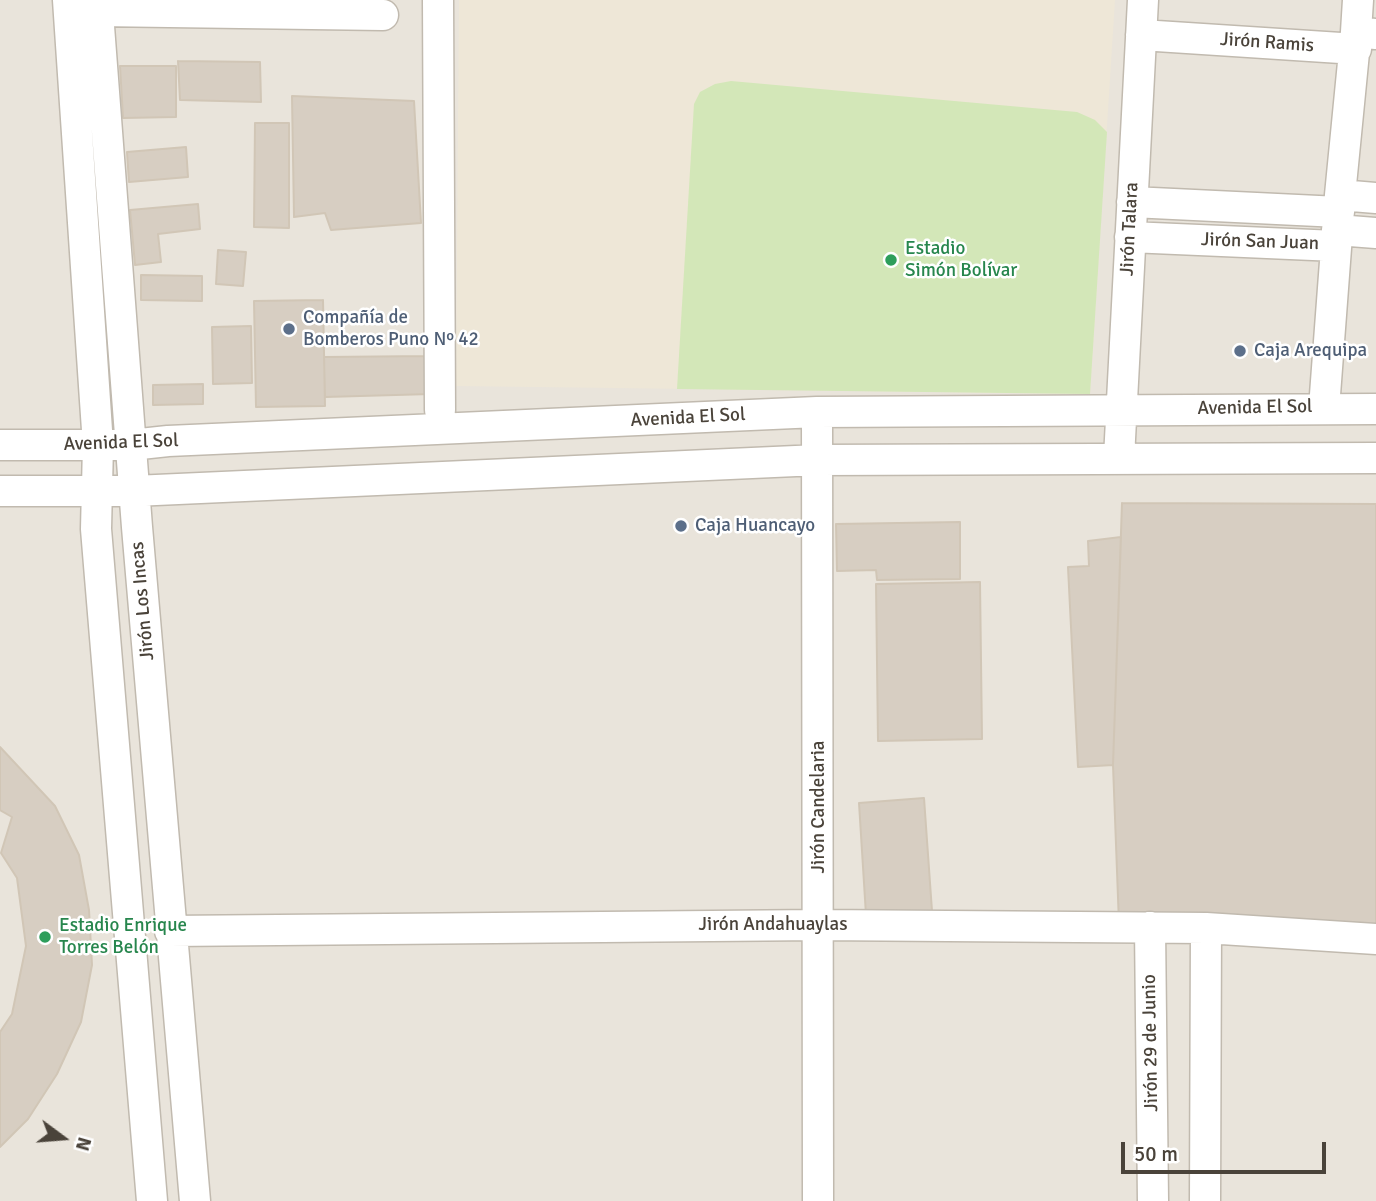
<!DOCTYPE html>
<meta charset="utf-8">
<style>
body{margin:0}
#map{position:relative;width:1376px;height:1201px;overflow:hidden;background:#f5f3ed;font-family:Signika,sans-serif}
canvas{display:block}
.north{position:absolute;left:28px;top:1103px;width:70px;height:70px;-webkit-text-stroke:5px #fff;paint-order:stroke;rotate:106deg;font-size:19px;font-weight:700;line-height:28px;text-align:center;color:#4a433a}
.north::after{content:'';display:block;margin:auto;width:24px;height:32px;background:#4a433a;clip-path:polygon(50% 0,100% 100%,50% 72%,0 100%)}
.scale{position:absolute;left:1121px;top:1142px;width:205px;height:32px;box-sizing:border-box;border:4px solid #4a433a;border-top:0;padding-left:9px;font-size:21px;line-height:24px;white-space:nowrap;color:#4a433a;-webkit-text-stroke:5px #fff;paint-order:stroke}
</style>
<div id="map">
<canvas width="1376" height="1201"></canvas>
<div class="north">N</div>
<div class="scale">50 m</div>
</div>
<script>
const context = document.querySelector('canvas').getContext('2d');
context.lineJoin = 'round';
function fill(path, color) { context.fillStyle = color; context.fill(path, 'evenodd'); }
const toPath = rows => new Path2D(rows.map(r => 'M' + r).join(''));
function strokePath(path, color, width, dash) { context.strokeStyle = color; context.lineWidth = width; context.lineCap = dash ? 'butt' : 'round'; context.setLineDash(dash || []); context.stroke(path); }
function write(font, color, halo, rows, align = 'center') {
  context.font = font + ' Signika,sans-serif'; context.lineWidth = 5; context.setLineDash([]); context.textBaseline = 'middle'; context.strokeStyle = halo; context.fillStyle = color; for (const [text, x, y, turn = 0] of rows) {
    context.save(); context.translate(x, y); context.rotate((+turn || 0) * Math.PI / 180); context.textAlign = isNaN(turn) ? turn : align; if (halo) context.strokeText(text, 0, 0); context.fillText(text, 0, 0); context.restore();
  }
}
fill(toPath([
 [0,0,1376,0,1376,1201,0,1201]
]), '#e9e4db');
fill(toPath([
 [459,0,1115,0,1090,394,456,386]
]), '#eee7d7');
fill(toPath([
 [731,81,1077,112,1095,120,1107,132,1090,394,677,389,694,104,700,92,715,84]
]), '#d3e7b8');
const building = toPath([
 [178,61,260,62,261,102,180,100,178,61],
 [120,66,176,66,176,117,123,118,120,66],
 [292,96,414,101,421,223,331,230,325,213,294,217,292,96],
 [255,123,289,123,289,228,254,227,255,123],
 [186,147,188,177,129,182,127,152,186,147],
 [198,204,200,229,158,234,161,262,135,265,130,210,198,204],
 [218,250,246,252,243,286,216,284,218,250],
 [141,275,202,276,202,301,141,300,141,275],
 [323,300,325,406,256,407,254,301,323,300],
 [251,326,252,383,213,384,212,327,251,326],
 [430,356,431,394,325,397,324,357,430,356],
 [203,384,203,404,153,405,153,385,203,384],
 [1122,503,1376,504,1376,926,1119,924,1113,765,1122,503],
 [960,522,960,579,877,580,876,570,837,571,836,524,960,522],
 [1121,537,1113,765,1078,767,1068,567,1089,566,1088,541,1121,537],
 [980,582,982,739,878,741,876,584,980,582],
 [0,747,55,806,79,855,89,910,92,965,81,1022,57,1074,28,1119,0,1147,0,1032,12,1014,26,946,17,878,1,853,12,817,0,810,0,747],
 [924,798,932,911,866,915,859,803,924,798]
]);
fill(building, '#d7cec2');
strokePath(building, '#d1c6b6', 2);
const minor = toPath([
 [68,0,98,445,96,529,152,1201],
 [97,0,137,527,195,1201],
 [438,0,440,410],
 [98,11,383,15],
 [1356,32,1358,0],
 [1141,35,1356,49],
 [1340,195,1376,198],
 [1132,202,1339,212],
 [1337,230,1376,233],
 [1130,237,1336,246],
 [1324,408,1340,195,1356,32,1376,34],
 [817,412,818,1201],
 [0,445,131,445,168,441,817,412,1376,409],
 [1119,458,1143,0],
 [0,491,134,491,818,460,1376,458],
 [1150,927,1153,1201],
 [170,931,819,925,1206,928,1376,939],
 [1205,1201,1206,928]
]);
strokePath(minor, '#c1baaf', 33);
strokePath(minor, '#fff', 30);
for (const [x, y, r, color] of [
 [891,260,7,"#2e9e5b"],
 [289,329,7,"#5c6f8a"],
 [1240,351,7,"#5c6f8a"],
 [681,526,7,"#5c6f8a"],
 [45,937,7,"#2e9e5b"]
]) { const dot = new Path2D(); dot.arc(x, y, r, 0, 2 * Math.PI); context.fillStyle = color; context.fill(dot); strokePath(dot, '#fff', 2.5); }
write('19px', '#4a433a', '#fff', [
 ["Jirón Ramis",1267,43,4],
 ["Jirón Talara",1130,229,-87],
 ["Jirón San Juan",1260,242,2],
 ["Avenida El Sol",1255,408,-1],
 ["Avenida El Sol",688,418,-3],
 ["Avenida El Sol",121,443,-2],
 ["Jirón Los Incas",143,601,-95],
 ["Jirón Candelaria",819,807,-90],
 ["Jirón Andahuaylas",773,925],
 ["Jirón 29 de Junio",1151,1043,-91]
]);
write('19px', '#27864d', '#fff', [
 ["Estadio",905,249],
 ["Simón Bolívar",905,271],
 ["Estadio Enrique",59,926],
 ["Torres Belón",59,948]
], 'left');
write('19px', '#4e5e75', '#fff', [
 ["Compañía de",303,318],
 ["Bomberos Puno Nº 42",303,340],
 ["Caja Arequipa",1254,351],
 ["Caja Huancayo",695,526]
], 'left');
</script>
